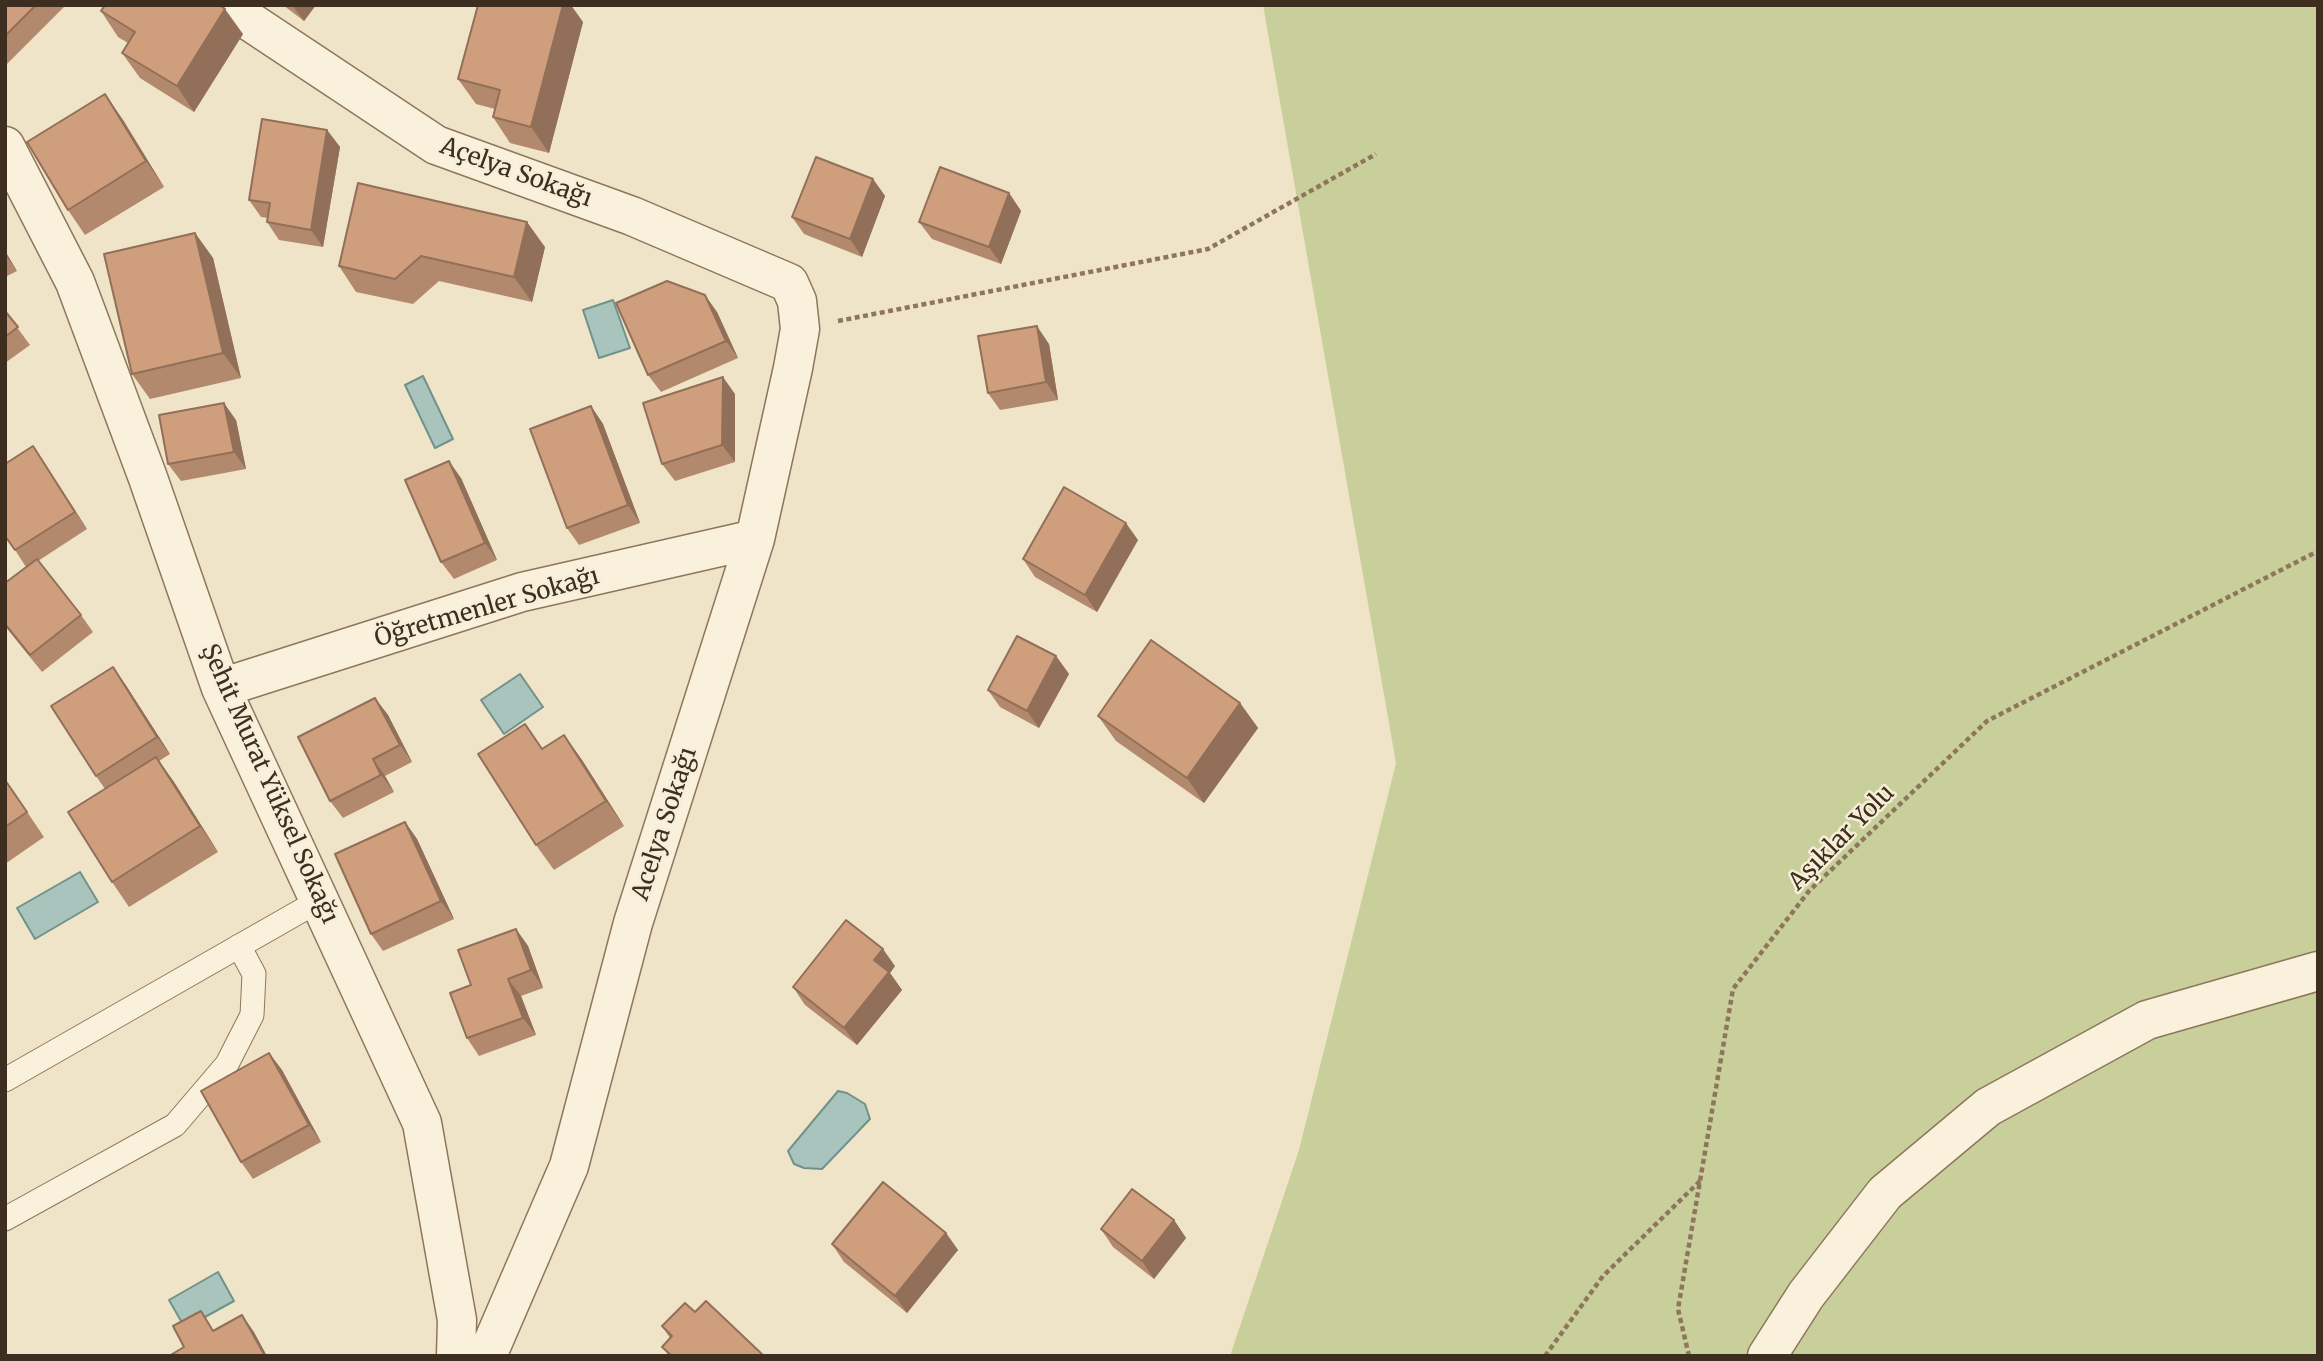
<!DOCTYPE html>
<meta charset="utf-8">
<style>
body{margin:0}
#map{position:relative;width:2323px;height:1361px;overflow:hidden;background:#f0e4c8;font-family:Merriweather,serif}
canvas{display:block}
.frame{position:absolute;inset:0;border:7px solid #3d2e20;pointer-events:none}
</style>
<div id="map">
<canvas width="2323" height="1361"></canvas>
<div class="frame"></div>
</div>
<script>
const context = document.querySelector('canvas').getContext('2d');
context.lineJoin = 'round';
function fill(path, color) { context.fillStyle = color; context.fill(path, 'evenodd'); }
const toPath = rows => new Path2D(rows.map(r => 'M' + r).join(''));
function strokePath(path, color, width, dash) { context.strokeStyle = color; context.lineWidth = width; context.lineCap = dash ? 'butt' : 'round'; context.setLineDash(dash || []); context.stroke(path); }
function write(font, color, halo, rows, align = 'center') {
  context.font = font + ' Merriweather,serif'; context.lineWidth = 5; context.setLineDash([]); context.textBaseline = 'middle'; context.strokeStyle = halo; context.fillStyle = color; for (const [text, x, y, turn = 0] of rows) {
    context.save(); context.translate(x, y); context.rotate((+turn || 0) * Math.PI / 180); context.textAlign = isNaN(turn) ? turn : align; if (halo) context.strokeText(text, 0, 0); context.fillText(text, 0, 0); context.restore();
  }
}
fill(toPath([
 [1263,5,2318,5,2318,1356,1230,1356,1299,1150,1396,763]
]), '#c9cf9b');
const water = toPath([
 [613,300,630,348,599,358,583,310,613,300],
 [423,376,453,439,435,448,405,385,423,376],
 [520,674,543,707,504,734,481,700,520,674],
 [80,872,98,902,35,939,17,908,80,872],
 [838,1091,847,1093,865,1104,870,1119,822,1169,804,1168,794,1164,788,1151,838,1091],
 [218,1272,234,1301,185,1328,169,1300,218,1272]
]);
fill(water, '#a9c4bc');
strokePath(water, '#6f938a', 2);
const service = toPath([
 [5,1080,320,900],
 [5,1219,175,1125,227,1064,252,1015,254,974,239,946]
]);
const minor = toPath([
 [225,5,436,145,632,216,789,283,797,301,800,329,793,368,755,539,633,923,569,1166,487,1356],
 [5,146,75,282,148,478,221,688,422,1123,457,1320,456,1356],
 [221,688,522,592,755,539],
 [1767,1356,1806,1295,1885,1193,1988,1107,2147,1020,2318,971]
]);
strokePath(service, '#8d765c', 25);
strokePath(minor, '#8d765c', 41);
strokePath(toPath([
 [838,321,1208,249,1376,154],
 [1545,1356,1603,1276,1700,1181],
 [1689,1356,1678,1309,1733,989,1809,891,1987,721,2318,551]
]), '#8d765c', 4.5, [5, 3.5]);
strokePath(service, '#faf1dc', 23);
strokePath(minor, '#faf1dc', 38);
fill(toPath([
 [5,5,66,5,5,66],
 [283,5,316,5,304,21],
 [101,11,243,34,194,112,140,78,122,53,128,43,118,37],
 [583,22,549,153,510,143,493,117,495,109,476,104,458,79],
 [105,94,123,120,164,187,85,235,68,210],
 [327,130,340,147,323,247,279,240,267,222,268,218,261,217,249,200],
 [873,179,885,196,862,257,804,234,792,217],
 [358,183,545,247,532,302,439,281,413,304,356,292,339,266],
 [1009,193,1021,211,1001,264,932,239,919,222],
 [195,233,213,258,241,378,150,399,132,374],
 [5,251,17,271,5,277],
 [5,311,30,345,5,363],
 [717,312,738,358,661,392,648,375],
 [1049,344,1058,400,1000,410,988,393],
 [735,394,735,462,675,481,662,464],
 [591,406,603,424,640,523,579,545,567,528],
 [236,420,246,469,181,481,168,464],
 [45,464,87,529,38,561,81,615,93,632,42,672,5,626,5,583,26,567,15,550],
 [461,478,497,560,454,579,441,562],
 [1138,540,1097,612,1035,577,1023,559],
 [1056,656,1069,674,1039,728,1000,707,988,690],
 [125,684,170,754,159,761,174,782,218,852,129,907,112,882,105,789,96,776],
 [375,698,388,715,412,762,385,776,394,792,343,818,330,801],
 [1240,703,1258,728,1204,803,1116,741,1098,716],
 [564,735,582,760,624,826,554,870,536,845,543,749],
 [5,779,44,837,5,864],
 [405,822,417,839,454,919,383,951,371,934],
 [516,929,528,946,543,988,521,996,536,1035,479,1056,467,1038,471,985],
 [895,966,890,973,902,990,857,1045,805,1005,793,987],
 [269,1053,282,1070,321,1142,253,1179,241,1162],
 [1174,1220,1186,1238,1154,1279,1113,1247,1101,1229],
 [946,1233,958,1250,907,1313,844,1262,832,1244],
 [695,1312,764,1356,669,1356,662,1347,670,1338,662,1326]
]), '#b2896c');
fill(toPath([
 [292,5,316,5,304,21],
 [563,5,571,5,583,22,549,153,531,127],
 [225,9,243,34,194,112,177,86],
 [105,94,123,120,164,187,146,161],
 [327,130,340,147,323,247,311,230],
 [873,179,885,196,862,257,850,239],
 [1009,193,1021,211,1001,264,989,247],
 [527,222,545,247,532,302,514,277],
 [195,233,213,258,241,378,223,353],
 [5,251,17,271,5,254],
 [705,295,717,312,738,358,726,341],
 [1037,326,1049,344,1058,400,1046,382],
 [723,377,735,394,735,462,722,445],
 [224,403,236,420,246,469,234,452],
 [591,406,603,424,640,523,628,505],
 [33,446,45,464,87,529,75,512],
 [449,461,461,478,497,560,485,543],
 [1126,523,1138,540,1097,612,1085,595],
 [1056,656,1069,674,1039,728,1027,711],
 [113,667,125,684,170,754,157,737],
 [375,698,388,715,412,762,400,745],
 [1240,703,1258,728,1204,803,1187,778],
 [564,735,582,760,624,826,606,801],
 [156,757,174,782,218,852,200,826],
 [373,759,385,776,394,792,381,775],
 [405,822,417,839,454,919,441,901],
 [516,929,528,946,543,988,531,970],
 [883,949,895,966,890,973,902,990,857,1045,844,1028,874,960],
 [508,979,521,996,536,1035,523,1018],
 [269,1053,282,1070,321,1142,309,1125],
 [1174,1220,1186,1238,1154,1279,1142,1261],
 [946,1233,958,1250,907,1313,895,1296],
 [242,1315,254,1332,267,1356,265,1356]
]), '#916f58');
const building = toPath([
 [5,5,36,5,5,36,5,5],
 [105,5,220,5,225,9,177,86,122,53,135,32,101,11,105,5],
 [478,5,563,5,531,127,493,117,500,90,458,79,478,5],
 [105,94,146,161,68,210,27,142,105,94],
 [262,119,327,130,311,230,267,222,270,203,249,200,262,119],
 [816,157,873,179,850,239,792,217,816,157],
 [940,167,1009,193,989,247,919,222,940,167],
 [358,183,527,222,514,277,421,256,395,279,339,266,358,183],
 [195,233,223,353,132,374,104,254,195,233],
 [667,281,705,295,726,341,648,375,616,303,667,281],
 [5,311,18,327,5,337,5,311],
 [1037,326,1046,382,988,393,978,336,1037,326],
 [723,377,722,445,662,464,643,403,723,377],
 [224,403,234,452,168,464,159,415,224,403],
 [591,406,628,505,567,528,530,429,591,406],
 [33,446,75,512,15,550,5,536,5,464,33,446],
 [449,461,485,543,441,562,405,480,449,461],
 [1064,487,1126,523,1085,595,1023,559,1064,487],
 [37,559,81,615,30,655,5,624,5,583,37,559],
 [1017,636,1056,656,1027,711,988,690,1017,636],
 [1151,640,1240,703,1187,778,1098,716,1151,640],
 [113,667,157,737,96,776,51,706,113,667],
 [375,698,400,745,373,759,381,775,330,801,298,737,375,698],
 [525,724,542,749,564,735,606,801,536,845,478,754,525,724],
 [156,757,200,826,112,882,68,812,156,757],
 [5,780,27,812,5,827,5,780],
 [405,822,441,901,371,934,335,854,405,822],
 [846,920,883,949,874,960,889,972,844,1028,793,987,846,920],
 [516,929,531,970,508,979,523,1018,467,1038,450,993,471,985,458,950,516,929],
 [269,1053,309,1125,241,1162,201,1091,269,1053],
 [883,1182,946,1233,895,1296,832,1244,883,1182],
 [1132,1189,1174,1220,1142,1261,1101,1229,1132,1189],
 [706,1301,764,1356,672,1356,662,1347,672,1336,662,1326,685,1303,695,1312,706,1301],
 [201,1311,213,1331,242,1315,265,1356,169,1356,184,1347,173,1326,201,1311]
]);
fill(building, '#cf9f7d');
strokePath(building, '#916f58', 2);
write('24px', '#3d2e20', '#f7eed8', [
 ["Açelya Sokağı",516,173,20],
 ["Öğretmenler Sokağı",487,608,-16],
 ["Şehit Murat Yüksel Sokağı",269,784,66],
 ["Acelya Sokağı",665,824,-72],
 ["Aşıklar Yolu",1842,838,-45]
]);
</script>
